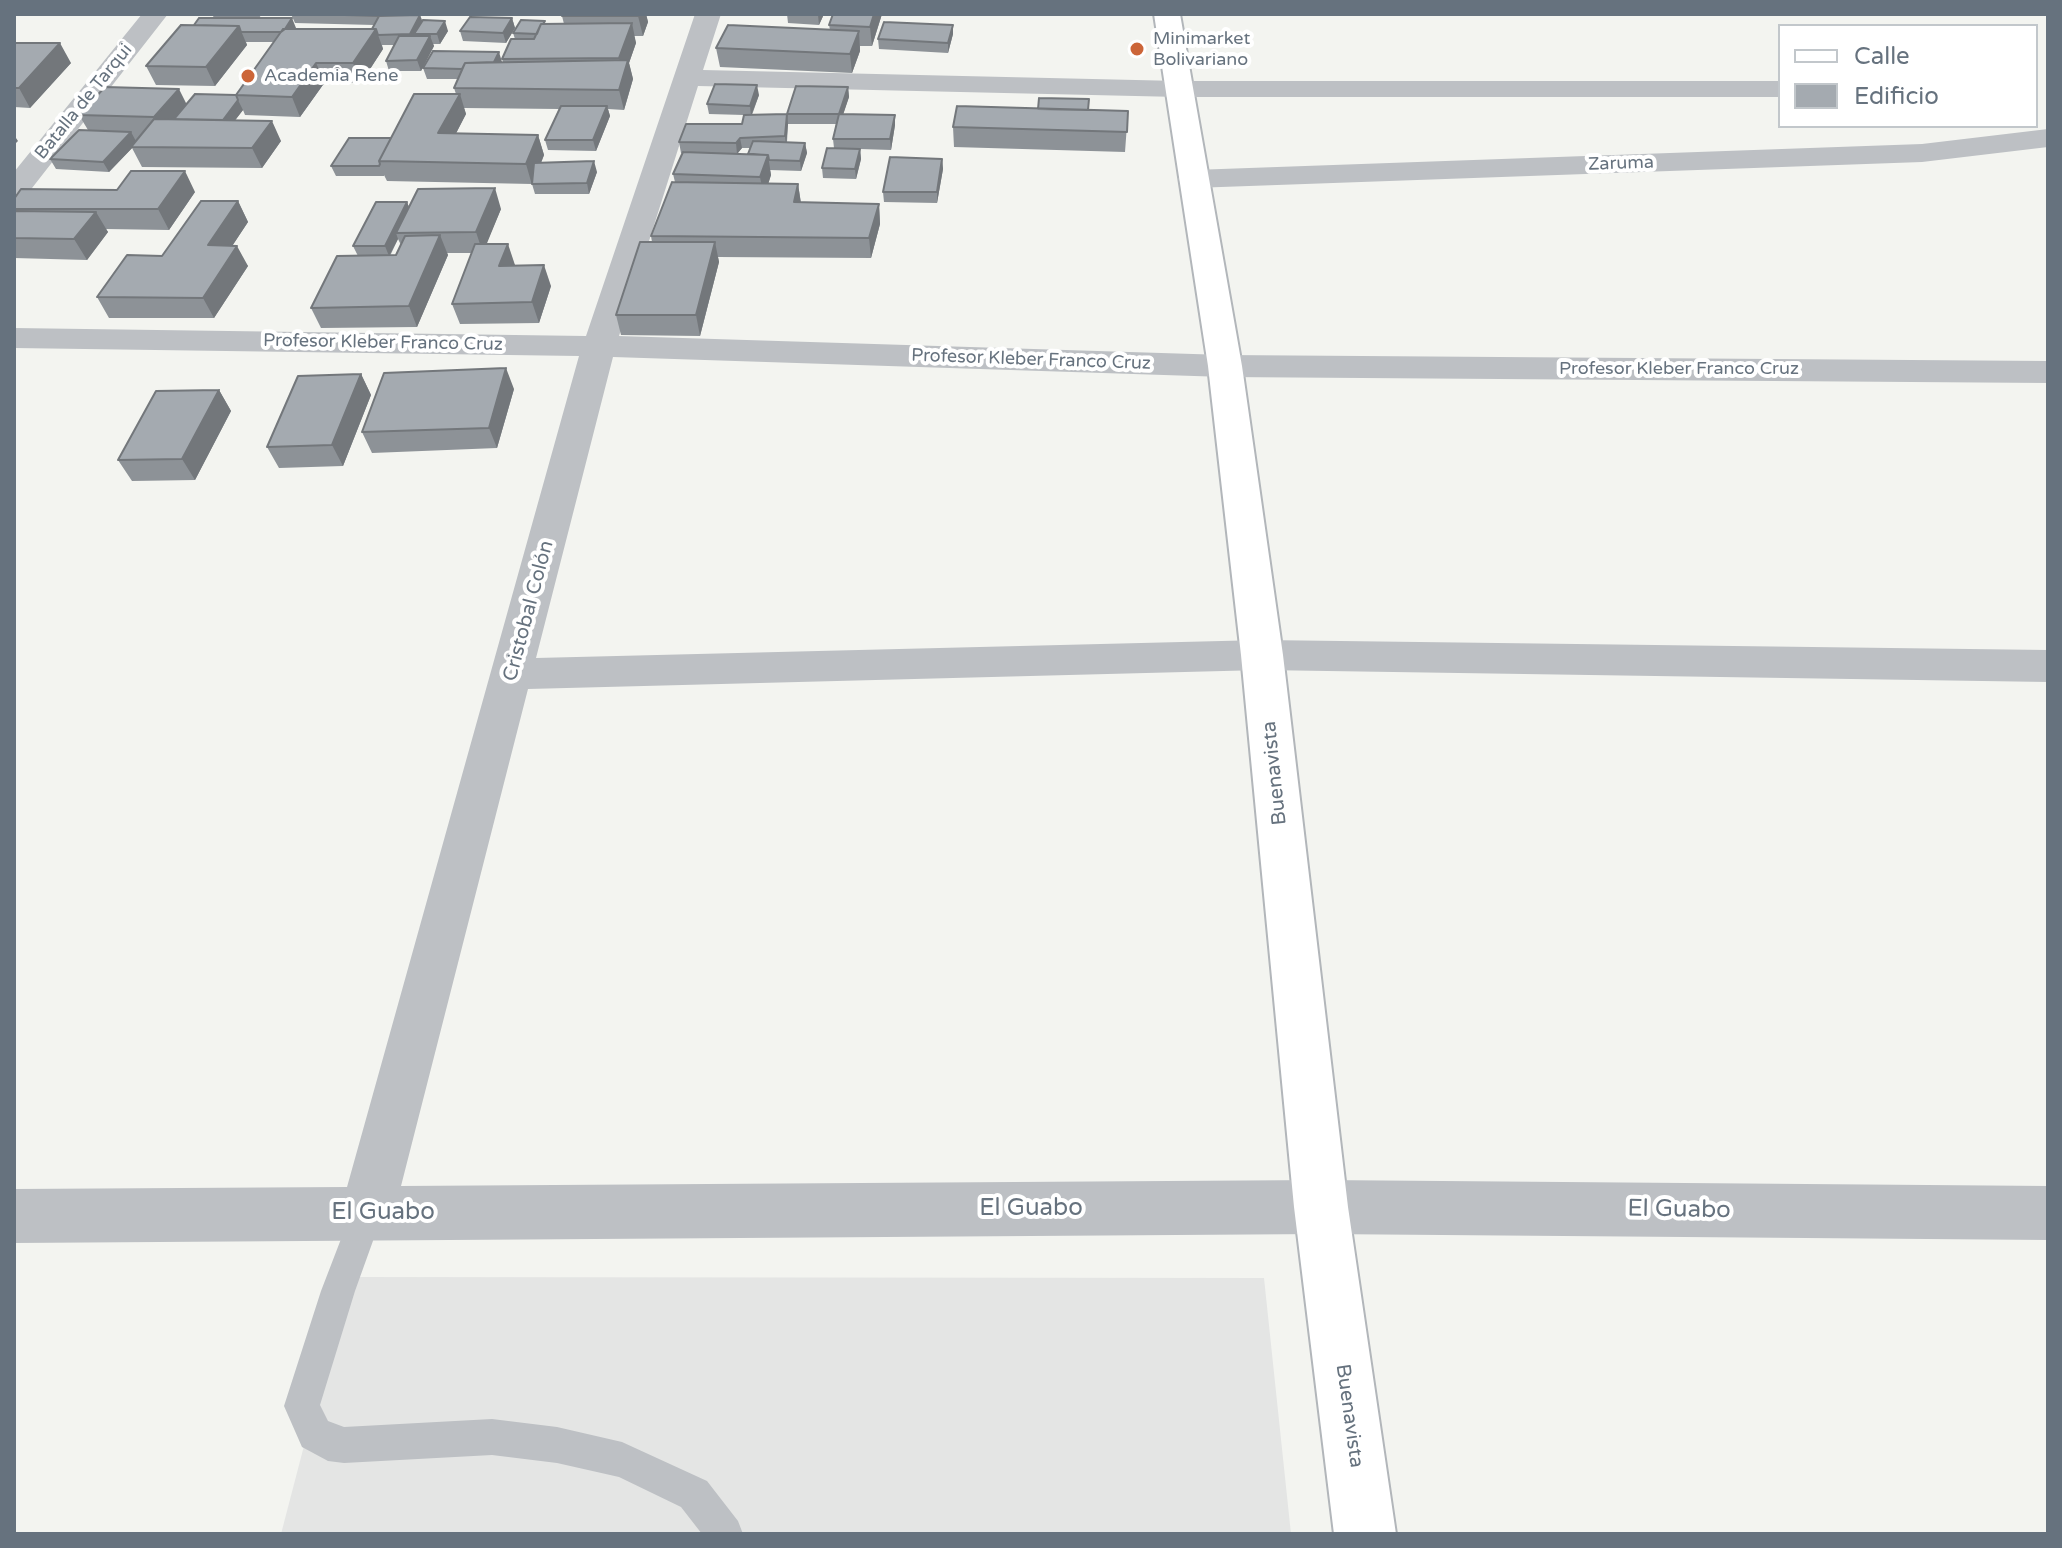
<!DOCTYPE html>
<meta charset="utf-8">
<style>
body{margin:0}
#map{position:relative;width:2062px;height:1548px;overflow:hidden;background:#f3f4f0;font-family:"Varela Round",sans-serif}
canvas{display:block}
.frame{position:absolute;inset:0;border:16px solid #66727e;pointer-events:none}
.legend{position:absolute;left:1778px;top:24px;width:260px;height:104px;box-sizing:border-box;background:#fff;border:2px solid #c2c7cb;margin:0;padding:10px 14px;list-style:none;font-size:24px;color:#66727e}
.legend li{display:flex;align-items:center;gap:16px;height:40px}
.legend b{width:40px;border:2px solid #c2c7cb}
</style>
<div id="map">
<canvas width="2062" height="1548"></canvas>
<div class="frame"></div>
<ul class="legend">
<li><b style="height:10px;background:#fff"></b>Calle</li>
<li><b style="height:22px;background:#a4aab0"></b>Edificio</li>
</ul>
</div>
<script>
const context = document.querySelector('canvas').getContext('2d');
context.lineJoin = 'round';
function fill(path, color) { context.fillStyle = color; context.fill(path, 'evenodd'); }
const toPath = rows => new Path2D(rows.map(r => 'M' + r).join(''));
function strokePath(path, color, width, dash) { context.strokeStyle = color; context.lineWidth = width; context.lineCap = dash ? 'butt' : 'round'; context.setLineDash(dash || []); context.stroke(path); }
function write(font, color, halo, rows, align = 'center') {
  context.font = font + ' "Varela Round",sans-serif'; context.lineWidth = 8; context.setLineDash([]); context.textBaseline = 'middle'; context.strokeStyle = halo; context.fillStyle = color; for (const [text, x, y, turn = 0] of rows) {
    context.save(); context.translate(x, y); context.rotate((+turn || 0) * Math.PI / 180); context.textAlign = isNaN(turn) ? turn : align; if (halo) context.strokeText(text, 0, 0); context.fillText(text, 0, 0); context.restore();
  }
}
fill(toPath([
 [348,1277,1264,1278,1291,1534,281,1534]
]), '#e4e5e4');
const secondary = toPath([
 [1154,14,1180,14,1242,366,1283,655,1348,1207,1396,1534,1334,1534,1294,1207,1241,655,1208,366,1154,14]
]);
strokePath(secondary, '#b2b6ba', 4);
fill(toPath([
 [367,1197,378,1202,383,1213,355,1291,320,1405,328,1421,344,1427,492,1419,557,1427,622,1442,707,1481,738,1521,743,1534,702,1534,681,1507,619,1477,557,1463,492,1455,344,1463,328,1461,302,1447,284,1406,321,1291,351,1213,356,1202,367,1197]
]), '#bdc0c4');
fill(toPath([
 [142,14,168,14,25,197,14,200,14,172,142,14],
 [695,14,721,14,703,70,1179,81,1780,81,1780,97,1179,97,698,86,619,336,1225,355,2048,361,2048,383,1225,377,613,357,536,658,1262,640,2048,650,2048,682,1262,670,528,689,401,1186,1321,1180,2048,1186,2048,1240,1321,1234,14,1243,14,1189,347,1187,579,356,14,348,14,328,586,336,695,14],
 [2048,129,2048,147,1922,162,1193,188,1183,185,1178,179,1183,173,1193,170,1922,144,2048,129]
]), '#bdc0c4');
fill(secondary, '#fff');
fill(toPath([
 [212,14,262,14,259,18,296,28,295,29,372,29,374,25,295,23,291,14,389,15,422,21,448,31,440,44,433,44,434,46,421,71,389,71,386,61,394,45,382,45,383,49,361,83,325,82,300,117,245,115,243,110,235,120,281,141,262,168,142,167,132,148,109,172,56,169,50,159,88,130,79,115,186,104,236,95,274,42,246,42,247,45,215,86,156,85,146,66,194,25,214,18],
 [646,14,648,22,643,36,634,36,636,43,629,63,633,79,624,110,608,109,610,116,596,151,548,150,545,140,559,109,464,108,466,114,456,133,538,135,544,155,541,163,597,172,589,194,535,194,532,184,387,181,384,175,384,176,336,176,331,166,391,138,456,94,454,88,458,79,427,79,423,68,503,62,502,59,515,39,513,33,546,24,564,24,562,16],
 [724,14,780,14,780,15],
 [787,14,824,14,819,25,788,23],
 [882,14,872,46,860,46,860,51,852,73,720,67,716,48,830,30,829,25],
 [512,18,515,28,506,43,463,41,460,31],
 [953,34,948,53,879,49,878,39],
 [14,43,71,63,30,108,14,107],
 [848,87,849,97,843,114,895,125,891,150,860,149,861,159,856,179,823,178,822,168,834,148,833,139,836,124,788,124,787,142,805,143,807,153,801,171,770,170,771,175,768,184,798,184,801,203,879,204,880,224,871,258,718,257,719,262,700,336,621,335,616,315,652,242,651,236,675,182,673,174,682,153,681,153,679,142,742,124,744,115,709,114,707,104,759,95,752,115,787,114],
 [742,148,750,148,748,154,737,154],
 [1088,110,1128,111,1125,152,954,147,953,127],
 [942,159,943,169,937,203,884,202,883,192],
 [195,192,169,230,106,229,108,232,87,260,14,258,14,199],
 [238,201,248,222,232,246,248,266,214,318,109,318,97,297,162,256],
 [407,202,409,207,501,209,486,244,515,265,514,266,551,286,539,323,460,324,452,304,472,253,447,253,448,255,417,327,321,328,311,308,358,256,353,246],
 [398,239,401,245,396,255,390,256],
 [361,374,371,395,343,466,279,468,267,447],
 [514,389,497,448,372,453,362,432],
 [219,390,231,411,195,480,132,481,118,460]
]), '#8d9297');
fill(toPath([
 [634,14,646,14,648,22,643,36,638,16],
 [818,14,824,14,819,25,818,15],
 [874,14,882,14,872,46,870,27],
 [420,15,424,25,414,34,416,39,413,44,410,34],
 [292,18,296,28,287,42,283,32],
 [512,18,515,28,506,43,503,33],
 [445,21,448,31,440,44,437,34],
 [632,23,636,43,629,63,633,79,624,110,619,90,624,75,619,58],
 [953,25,953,34,948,53,948,43],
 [239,26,247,45,215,86,206,67],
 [376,29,383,49,361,83,353,63],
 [859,31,860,51,852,73,850,54],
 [430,36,434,46,421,71,417,60],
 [60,43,71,63,30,108,19,88],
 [499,52,502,62,490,69],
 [316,63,325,82,300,117,292,97],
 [757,85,759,95,751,116,750,106],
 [848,87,849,97,840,124,839,114],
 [179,89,189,109,165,137,154,117],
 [460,94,466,114,446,153,438,133],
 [238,100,243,110,227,131,222,121],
 [607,106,610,116,596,151,593,140],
 [787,114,788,124,786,147,785,136],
 [895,115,895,125,891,150,890,139],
 [272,121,281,141,262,168,252,148],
 [131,132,137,143,109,172,103,162],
 [14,135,18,141,14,145],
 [538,135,544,155,532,185,526,164],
 [740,138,742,148,737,154,736,143],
 [805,143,807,153,801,171,800,161],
 [860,149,861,159,856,179,855,169],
 [768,155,771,175,764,197,760,177],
 [942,159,943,169,937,203,937,192],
 [594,161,597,172,589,194,587,183],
 [185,171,195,192,169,230,158,209],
 [798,184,801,204,794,202],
 [495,188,501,209,483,253,476,232],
 [238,201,248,222,219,266,208,245],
 [407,202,411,213,396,233,398,239,389,256,385,246],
 [879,204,880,224,871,258,869,238],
 [96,212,108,232,87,260,74,239],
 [440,235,448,255,417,327,409,306],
 [715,242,719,262,700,336,696,315],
 [508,244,515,265,506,286,499,266],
 [237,246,248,266,214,318,203,298],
 [544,265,551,286,539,323,532,302],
 [506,368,514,389,497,448,489,428],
 [361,374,371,395,343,466,332,445],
 [219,390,231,411,195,480,182,459]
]), '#73777b');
const building = toPath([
 [310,14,380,14,379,16,420,15,410,34,378,35,376,29,372,29,379,16,310,14],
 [562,14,639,14,638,16,562,16,562,14],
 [833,14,874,14,870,27,829,25,833,14],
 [470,17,512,18,503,33,460,31,470,17],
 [199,18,292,18,285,29,281,32,241,32,239,26,194,25,199,18],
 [423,20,445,21,437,34,414,34,423,20],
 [521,20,545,21,543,24,541,24,537,34,513,33,521,20],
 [884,22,953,25,948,43,878,39,884,22],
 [632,23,619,58,502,59,511,39,534,39,541,24,632,23],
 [181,25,239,26,206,67,146,66,181,25],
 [728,25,859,31,850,54,716,48,728,25],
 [283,29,376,29,353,63,316,63,292,97,236,95,283,29],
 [399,36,430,36,417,60,386,61,399,36],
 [14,43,60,43,19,88,14,88,14,43],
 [433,51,499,52,494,62,465,63,462,69,423,68,433,51],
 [628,60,619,90,454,88,465,63,628,60],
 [715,84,757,85,750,106,707,104,715,84],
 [796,86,848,87,839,114,787,114,796,86],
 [105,87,179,89,154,117,79,115,105,87],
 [195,94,236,95,238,100,223,120,174,119,195,94],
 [414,94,460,94,438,133,538,135,526,164,379,161,414,94],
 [1039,98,1089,99,1088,110,1038,109,1039,98],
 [561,106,607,106,593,140,545,140,561,106],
 [957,106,1128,111,1127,132,953,127,957,106],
 [787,114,785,136,740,138,736,143,679,142,686,124,742,124,744,115,787,114],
 [839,114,895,115,890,139,833,139,839,114],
 [154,119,272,121,252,148,131,147,154,119],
 [79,130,131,132,103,162,50,159,79,130],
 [349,138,391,138,379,161,380,164,379,166,331,166,349,138],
 [753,141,805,143,800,161,769,160,768,155,748,154,753,141],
 [827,148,860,149,855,169,822,168,827,148],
 [683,152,768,155,760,177,673,174,683,152],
 [890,157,942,159,937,192,883,192,890,157],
 [594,161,587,183,532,184,534,163,594,161],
 [131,171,185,171,158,209,14,209,14,199,21,189,117,190,131,171],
 [672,182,798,184,794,202,879,204,869,238,651,236,672,182],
 [495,188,476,232,396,233,418,189,495,188],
 [201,201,238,201,208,245,237,246,203,298,97,297,127,255,162,256,201,201],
 [376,202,407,202,385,246,353,246,376,202],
 [14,211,96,212,74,239,14,238,14,211],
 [440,235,409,306,311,308,337,256,396,255,405,236,440,235],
 [640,242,715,242,696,315,616,315,640,242],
 [475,244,508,244,499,266,544,265,532,302,452,304,475,244],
 [506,368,489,428,362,432,384,373,506,368],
 [361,374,332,445,267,447,298,376,361,374],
 [219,390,182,459,118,460,156,391,219,390]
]);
fill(building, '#a4aab0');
strokePath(building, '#73777b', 2);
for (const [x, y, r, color] of [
 [1137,49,8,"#cc6538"],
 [248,76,8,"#cc6538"]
]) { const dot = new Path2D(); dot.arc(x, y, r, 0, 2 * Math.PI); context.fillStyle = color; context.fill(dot); strokePath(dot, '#fff', 3); }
write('18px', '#66727e', '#fff', [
 ["Minimarket",1153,39],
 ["Bolivariano",1153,60],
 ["Academia Rene",264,76]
], 'left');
write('18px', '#66727e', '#fff', [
 ["Batalla de Tarqui",84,102,-51],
 ["Zaruma",1621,164,-2],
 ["Profesor Kleber Franco Cruz",383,343,1],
 ["Profesor Kleber Franco Cruz",1031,360,2],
 ["Profesor Kleber Franco Cruz",1679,369]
]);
write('20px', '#66727e', '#fff', [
 ["Cristobal Colón",529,611,-75],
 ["Buenavista",1275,773,-96],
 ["Buenavista",1349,1416,82]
]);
write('24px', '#66727e', '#fff', [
 ["El Guabo",1031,1209],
 ["El Guabo",1679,1210,1],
 ["El Guabo",383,1213]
]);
</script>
